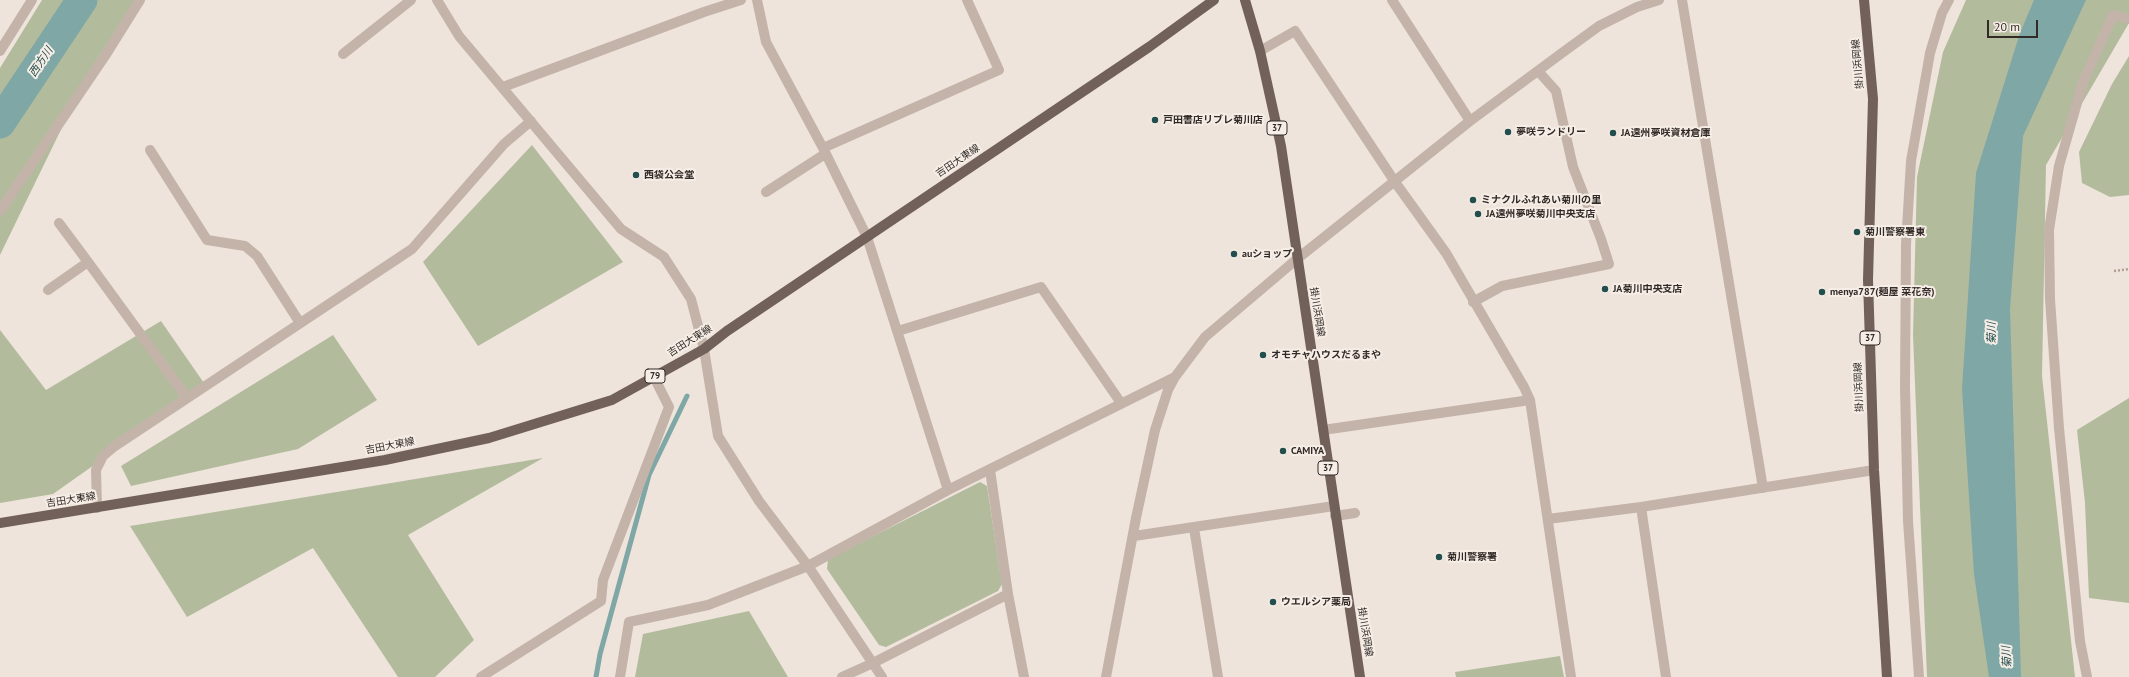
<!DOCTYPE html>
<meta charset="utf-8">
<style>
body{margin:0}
#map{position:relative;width:2129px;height:677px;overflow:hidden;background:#eee4db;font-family:"PT Sans",sans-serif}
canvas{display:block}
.scale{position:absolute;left:1987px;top:20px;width:51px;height:18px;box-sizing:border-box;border:2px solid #322a27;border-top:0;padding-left:5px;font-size:12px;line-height:14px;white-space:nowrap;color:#322a27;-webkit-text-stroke:3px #f6eee6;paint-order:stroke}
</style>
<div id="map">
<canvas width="2129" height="677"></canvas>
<div class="scale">20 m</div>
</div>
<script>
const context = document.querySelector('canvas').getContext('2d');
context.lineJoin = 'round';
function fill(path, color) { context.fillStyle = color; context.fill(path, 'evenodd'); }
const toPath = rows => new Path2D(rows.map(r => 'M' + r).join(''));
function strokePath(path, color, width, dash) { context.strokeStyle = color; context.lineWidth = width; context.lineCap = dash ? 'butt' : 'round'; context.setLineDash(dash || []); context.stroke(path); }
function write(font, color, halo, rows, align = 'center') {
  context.font = font + ' "PT Sans","Noto Sans JP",sans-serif'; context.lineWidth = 4; context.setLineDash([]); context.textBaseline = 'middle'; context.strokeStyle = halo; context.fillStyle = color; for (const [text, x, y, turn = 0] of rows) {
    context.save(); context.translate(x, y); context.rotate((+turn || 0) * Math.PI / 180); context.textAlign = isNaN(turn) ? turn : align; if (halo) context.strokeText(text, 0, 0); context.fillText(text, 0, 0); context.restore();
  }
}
fill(toPath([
 [42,0,136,0,89,72,0,255,0,68],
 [1966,0,2129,0,2129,23,2046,165,2042,376,2075,677,1927,677,1913,335,1917,177,1943,52],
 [2129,56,2129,195,2110,197,2082,183,2079,152,2112,84],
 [532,145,623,262,478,346,423,262],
 [161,321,206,386,53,494,0,503,0,330,46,390],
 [333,335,377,400,298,449,131,486,121,466],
 [2129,398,2129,603,2089,598,2085,503,2077,430],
 [543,458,408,535,474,640,435,677,398,677,313,548,187,617,130,526],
 [980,482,987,486,1002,584,998,591,886,647,879,645,827,569,828,559],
 [749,611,788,677,635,677,643,634],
 [1560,656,1564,677,1456,677,1455,672]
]), '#b3bb9d');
fill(toPath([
 [2034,0,2086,0,2023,136,2010,309,2021,677,1989,677,1974,574,1962,389,1976,173,2020,33]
]), '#7ea7a6');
strokePath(toPath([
 [596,677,600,654,649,475,687,396]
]), '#7ea7a6', 5);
strokePath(toPath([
 [0,123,82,0]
]), '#7ea7a6', 31);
strokePath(toPath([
 [2114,271,2129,269]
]), '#b09d93', 2.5, [2, 2]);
strokePath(toPath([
 [437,0,459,36,621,229,664,257,691,299,704,349,718,436,759,501,808,566,882,677],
 [757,0,766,42,823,148,867,237,948,490],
 [1392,0,1470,121],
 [1682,0,1763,488],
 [0,51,32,0],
 [1260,51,1295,31,1395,182,1446,253,1524,387,1530,400,1571,677],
 [343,54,411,0],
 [503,87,704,12,741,0],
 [823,148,999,70,967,0],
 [150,150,207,240,245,246,257,256,300,323],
 [766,192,825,154],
 [0,211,105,56,140,0],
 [59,223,88,262],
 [48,290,88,262,187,398],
 [1473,302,1502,286,1609,264,1601,239,1573,167,1556,91,1538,71],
 [898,331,1041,287,1121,403],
 [1323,430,1530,400],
 [990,470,1008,594,1024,677],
 [1641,507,1666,677],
 [97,508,96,470,103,456,115,446,412,249,504,144,531,121],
 [1335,516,1355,513],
 [1548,519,1641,507,1874,470],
 [1194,528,1218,677],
 [1134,536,1334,506],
 [481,677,601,601,603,580,669,407,654,377],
 [620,677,629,622,708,605,808,566,948,490,1175,377],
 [842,677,873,663,1008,594],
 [1106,677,1136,518,1155,430,1168,390,1175,377,1205,337,1297,259,1470,121,1566,50,1599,26,1637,7,1659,0],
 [1919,677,1908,521,1905,387,1906,245,1911,161,1930,53,1942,13,1949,0],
 [2087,677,2080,641,2059,428,2050,299,2049,230,2059,166,2083,82,2113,15,2129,19]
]), '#c4b3a9', 10);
strokePath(toPath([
 [1245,0,1260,51,1281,146,1360,677],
 [1864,0,1873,99,1868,280,1874,470,1887,677],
 [0,523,385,460,489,438,612,400,704,349,727,331,1149,47,1214,0]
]), '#72615a', 10);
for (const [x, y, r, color] of [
 [1155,120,4,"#234e4e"],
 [1508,132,4,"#234e4e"],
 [1613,133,4,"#234e4e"],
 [636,175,4,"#234e4e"],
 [1473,200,4,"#234e4e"],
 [1478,214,4,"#234e4e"],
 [1857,232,4,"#234e4e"],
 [1234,254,4,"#234e4e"],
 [1605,289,4,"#234e4e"],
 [1822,292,4,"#234e4e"],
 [1263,355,4,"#234e4e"],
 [1283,451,4,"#234e4e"],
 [1439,557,4,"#234e4e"],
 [1273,602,4,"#234e4e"]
]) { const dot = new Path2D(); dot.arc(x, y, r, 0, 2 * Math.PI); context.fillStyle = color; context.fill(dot); strokePath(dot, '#f6eee6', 1.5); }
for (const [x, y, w] of [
 [1277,128,20],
 [1870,338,20],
 [655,376,20],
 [1328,468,20]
]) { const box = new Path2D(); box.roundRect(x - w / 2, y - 7, w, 14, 3); context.fillStyle = '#f6eee6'; context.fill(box); strokePath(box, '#322a27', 1); }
write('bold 9px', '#322a27', null, [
 ["37",1277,128],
 ["37",1870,338],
 ["79",655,376],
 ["37",1328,468]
]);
write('10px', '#322a27', '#f6eee6', [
 ["掛川浜岡線",1858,64,-95],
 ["吉田大東線",958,161,-34],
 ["掛川浜岡線",1317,312,81],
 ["吉田大東線",690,341,-32],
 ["掛川浜岡線",1859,387,-92],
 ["吉田大東線",390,446,-11],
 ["吉田大東線",71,500,-9],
 ["掛川浜岡線",1365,632,81]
]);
write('bold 10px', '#322a27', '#f6eee6', [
 ["戸田書店リブレ菊川店",1163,120],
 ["夢咲ランドリー",1516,132],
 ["JA遠州夢咲資材倉庫",1621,133],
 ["西袋公会堂",644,175],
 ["ミナクルふれあい菊川の里",1481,200],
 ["JA遠州夢咲菊川中央支店",1486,214],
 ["菊川警察署東",1865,232],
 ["auショップ",1242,254],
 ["JA菊川中央支店",1613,289],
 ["menya787(麺屋 菜花奈)",1830,292],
 ["オモチャハウスだるまや",1271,355],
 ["CAMIYA",1291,451],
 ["菊川警察署",1447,557],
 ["ウエルシア薬局",1281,602]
], 'left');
write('italic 11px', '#234e4e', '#f6eee6', [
 ["西方川",41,62,-56],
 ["菊川",1992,333,-91],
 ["菊川",2007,657,-94]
]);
</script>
